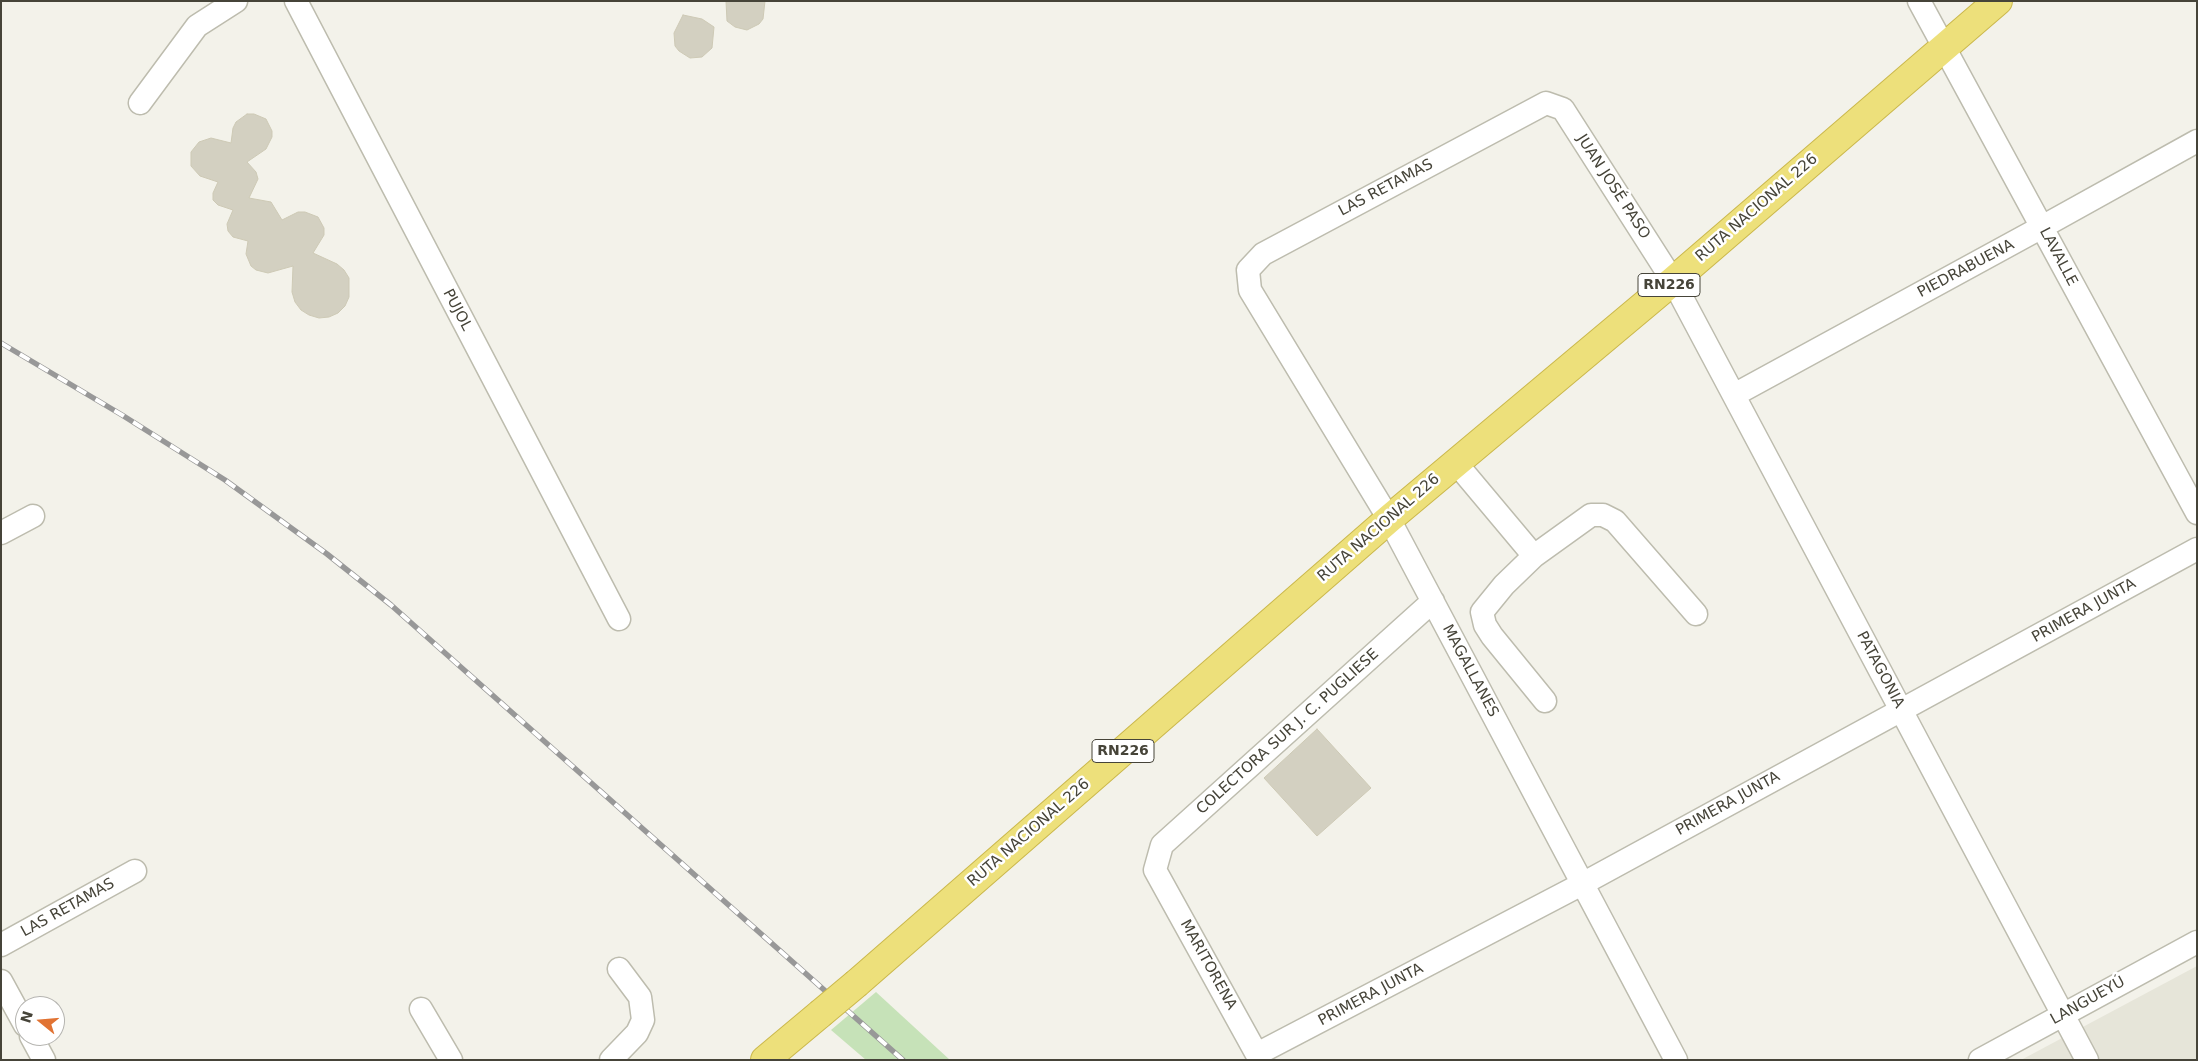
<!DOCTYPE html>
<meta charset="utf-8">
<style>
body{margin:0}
#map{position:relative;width:2198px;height:1061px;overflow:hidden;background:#f3f2ea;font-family:"DejaVu Sans",sans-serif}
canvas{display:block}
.frame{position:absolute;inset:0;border:2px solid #464439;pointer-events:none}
.north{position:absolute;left:15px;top:996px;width:50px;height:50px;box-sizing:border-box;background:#fff;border:1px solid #b5b4b0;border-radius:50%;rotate:287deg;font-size:14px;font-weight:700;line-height:20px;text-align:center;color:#464439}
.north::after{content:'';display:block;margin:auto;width:18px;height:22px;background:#e17333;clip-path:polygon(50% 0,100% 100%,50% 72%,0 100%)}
</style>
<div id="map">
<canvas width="2198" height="1061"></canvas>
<div class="frame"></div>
<div class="north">N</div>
</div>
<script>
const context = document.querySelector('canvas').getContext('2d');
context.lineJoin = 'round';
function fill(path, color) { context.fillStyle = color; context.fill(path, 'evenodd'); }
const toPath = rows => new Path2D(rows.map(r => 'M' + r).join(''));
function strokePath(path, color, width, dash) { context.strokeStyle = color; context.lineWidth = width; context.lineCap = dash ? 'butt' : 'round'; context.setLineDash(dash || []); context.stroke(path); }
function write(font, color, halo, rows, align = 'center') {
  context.font = font + ' "DejaVu Sans",sans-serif'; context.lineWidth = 5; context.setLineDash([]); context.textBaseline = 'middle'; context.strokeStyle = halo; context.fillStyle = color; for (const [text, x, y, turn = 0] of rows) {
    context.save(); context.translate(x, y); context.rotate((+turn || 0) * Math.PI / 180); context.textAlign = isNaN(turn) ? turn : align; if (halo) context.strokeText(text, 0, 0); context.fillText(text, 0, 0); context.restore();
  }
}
fill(toPath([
 [2197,966,2197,1060,2021,1060]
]), '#e6e5d9');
fill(toPath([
 [876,992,950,1060,866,1060,831,1030]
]), '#c6e2b8');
const building = toPath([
 [726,1,765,1,763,19,759,24,747,30,735,27,727,21,726,1],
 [683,15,702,19,714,27,712,48,702,57,690,58,679,51,675,46,674,33,683,15],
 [247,114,254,114,266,119,272,131,272,137,266,149,247,162,256,172,258,179,249,198,271,202,282,220,298,212,305,212,318,217,324,228,324,235,313,253,337,264,344,270,349,278,349,297,345,306,338,313,329,317,319,318,309,315,301,310,295,302,292,292,293,266,268,273,256,270,251,266,246,254,248,241,233,237,228,231,227,224,233,210,218,205,213,200,213,193,218,182,200,176,191,166,191,152,199,142,211,138,231,143,233,128,236,122,247,114],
 [1317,729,1371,788,1317,836,1264,778,1317,729]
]);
fill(building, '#d3d0c1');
strokePath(building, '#cdc9b5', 1);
const minor = toPath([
 [296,1,619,619],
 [1919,1,2197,513],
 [140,103,197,26,236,1],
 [1734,395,2042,227,2197,141],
 [1456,463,1534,556],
 [1,533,33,516],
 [1545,701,1492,636,1485,625,1482,612,1504,585,1534,556,1591,515,1603,515,1615,521,1696,614],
 [1,945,135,871],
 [1,981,25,1025],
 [421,1009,451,1060],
 [31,1036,44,1060],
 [1257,1054,1584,883,2197,549],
 [611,1060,637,1033,643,1020,640,997,619,969],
 [1260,1060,1155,870,1162,845,1433,601],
 [1676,1060,1389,519,1250,290,1248,270,1263,254,1546,103,1563,109,1673,281,2087,1060],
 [1980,1060,2197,942]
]);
const highway = toPath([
 [857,983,1389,519,1673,281,1998,1],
 [765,1060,820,1014]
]);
strokePath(minor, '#bdbcae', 25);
strokePath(highway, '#cbb84c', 30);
strokePath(minor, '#fff', 22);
strokePath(highway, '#ede07b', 28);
const rail = toPath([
 [1,343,122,415,225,480,327,554,391,605,903,1060]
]);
strokePath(rail, '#989898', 5.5);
strokePath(rail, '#fff', 4, [11]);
const highwayBridge = toPath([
 [820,1014,857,983]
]);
strokePath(highwayBridge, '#cbb84c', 30, []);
strokePath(highwayBridge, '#ede07b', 28);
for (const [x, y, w] of [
 [1669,285,62],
 [1123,751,62]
]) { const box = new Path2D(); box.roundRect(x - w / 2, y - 11.5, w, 23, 4); context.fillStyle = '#fff'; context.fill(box); strokePath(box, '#464439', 1); }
write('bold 14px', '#464439', null, [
 ["RN226",1669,285],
 ["RN226",1123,751]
]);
write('15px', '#464439', '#fff', [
 ["JUAN JOSÉ PASO",1613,187,57],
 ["LAS RETAMAS",1386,188,-28],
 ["RUTA NACIONAL 226",1757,208,-41],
 ["LAVALLE",2058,257,62],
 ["PIEDRABUENA",1966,269,-28],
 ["PUJOL",457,310,62],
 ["RUTA NACIONAL 226",1379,528,-41],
 ["PRIMERA JUNTA",2084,611,-29],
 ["PATAGONIA",1880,670,62],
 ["MAGALLANES",1470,671,62],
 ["COLECTORA SUR J. C. PUGLIESE",1288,732,-42],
 ["PRIMERA JUNTA",1728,804,-29],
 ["RUTA NACIONAL 226",1029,833,-41],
 ["LAS RETAMAS",68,908,-29],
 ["MARITORENA",1208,965,61],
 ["PRIMERA JUNTA",1371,995,-28],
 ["LANGUEYÚ",2088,1001,-29]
]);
</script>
